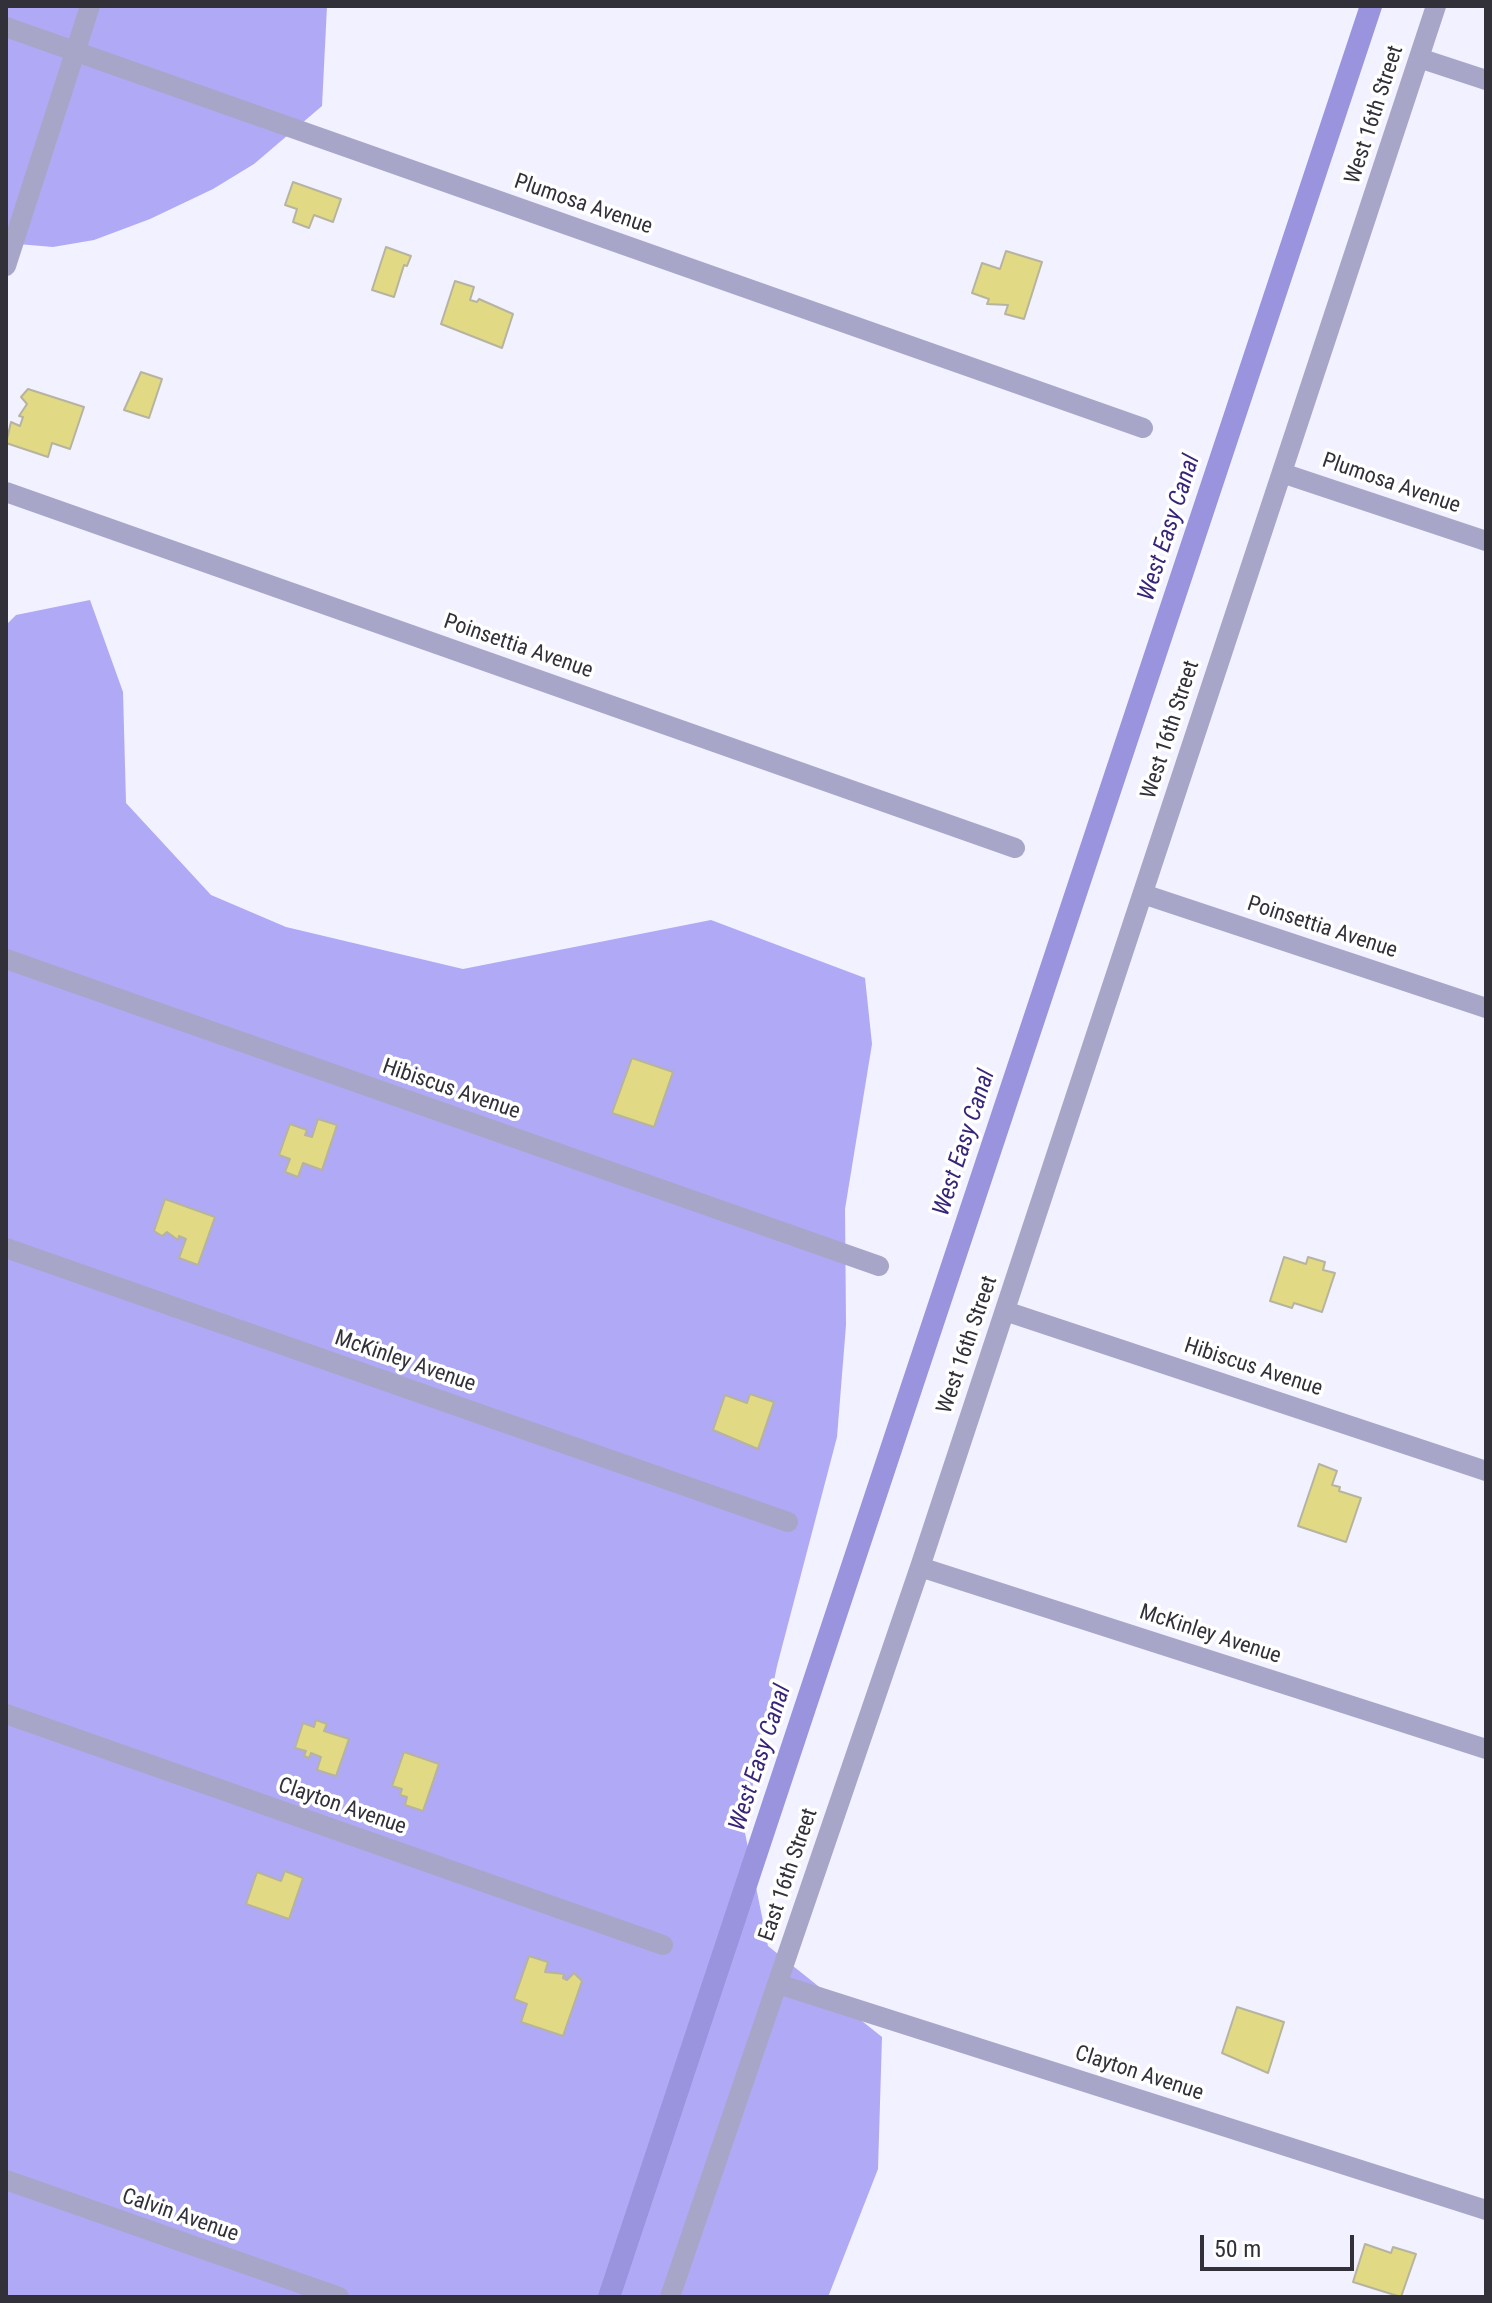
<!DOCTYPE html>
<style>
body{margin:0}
#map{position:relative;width:1492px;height:2303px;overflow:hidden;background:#f1f1ff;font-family:"Roboto Condensed",sans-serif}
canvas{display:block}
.frame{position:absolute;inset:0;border:8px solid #32313a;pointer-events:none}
.scale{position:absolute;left:1200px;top:2235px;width:154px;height:36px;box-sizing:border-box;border:4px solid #32313a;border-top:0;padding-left:10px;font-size:24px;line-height:28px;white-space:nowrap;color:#32313a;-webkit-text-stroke:6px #fff;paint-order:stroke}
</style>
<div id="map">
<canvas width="1492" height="2303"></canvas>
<div class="frame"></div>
<div class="scale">50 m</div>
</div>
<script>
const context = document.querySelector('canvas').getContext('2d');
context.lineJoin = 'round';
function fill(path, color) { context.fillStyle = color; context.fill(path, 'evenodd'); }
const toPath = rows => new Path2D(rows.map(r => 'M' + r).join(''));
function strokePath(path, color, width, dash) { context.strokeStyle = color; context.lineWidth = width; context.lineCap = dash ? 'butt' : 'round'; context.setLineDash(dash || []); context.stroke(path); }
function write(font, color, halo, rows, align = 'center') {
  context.font = font + ' "Roboto Condensed",sans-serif'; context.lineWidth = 7; context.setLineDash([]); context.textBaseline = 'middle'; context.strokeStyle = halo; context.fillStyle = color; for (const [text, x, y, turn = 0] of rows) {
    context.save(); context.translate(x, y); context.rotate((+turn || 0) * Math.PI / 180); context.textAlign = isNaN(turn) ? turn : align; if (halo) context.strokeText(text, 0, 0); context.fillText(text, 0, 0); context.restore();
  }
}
fill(toPath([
 [6,6,327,6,322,106,254,164,213,189,150,219,94,240,53,247,6,243],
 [90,600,123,692,126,803,211,895,286,927,463,969,711,920,865,978,872,1044,845,1209,846,1325,837,1437,777,1666,744,1828,768,1946,882,2037,878,2169,828,2297,6,2297,6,625,16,615]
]), '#b0a9f5');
strokePath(toPath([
 [609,2297,1371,6]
]), '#9a93dd', 22);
const building = toPath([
 [293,182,341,199,333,222,314,215,309,228,293,222,297,209,285,205,293,182],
 [386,247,411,256,407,266,404,265,394,297,372,290,386,247],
 [1006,251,1042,262,1024,319,1005,314,1008,305,987,304,989,299,972,293,982,263,1000,269,1006,251],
 [455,281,474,287,470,300,477,302,479,299,513,314,502,348,441,324,455,281],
 [141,372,162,379,149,418,124,410,141,372],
 [28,389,84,407,70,449,52,443,48,457,6,443,11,422,20,426,23,417,19,416,27,404,21,397,28,389],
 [632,1058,673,1072,654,1127,612,1113,632,1058],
 [318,1119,337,1125,322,1170,303,1163,298,1177,285,1172,290,1159,279,1155,290,1124,307,1130,305,1135,312,1137,318,1119],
 [165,1199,215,1217,198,1265,179,1258,186,1239,179,1236,178,1240,167,1232,162,1236,154,1231,165,1199],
 [1284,1257,1306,1264,1308,1257,1325,1262,1323,1270,1335,1273,1322,1312,1294,1303,1292,1308,1270,1301,1284,1257],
 [750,1394,774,1402,758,1449,713,1430,725,1395,747,1403,750,1394],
 [1319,1464,1337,1471,1332,1485,1340,1487,1339,1491,1361,1498,1346,1542,1298,1526,1319,1464],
 [316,1720,327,1724,324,1731,349,1739,336,1776,317,1770,321,1757,311,1753,309,1758,304,1756,306,1751,295,1748,303,1723,314,1727,316,1720],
 [404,1752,439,1764,423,1811,405,1805,407,1797,400,1795,402,1789,392,1786,404,1752],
 [285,1871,303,1878,289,1919,246,1904,257,1872,281,1881,285,1871],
 [529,1956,548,1962,545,1972,564,1974,563,1978,567,1980,574,1973,582,1981,563,2036,521,2022,527,2004,514,1999,529,1956],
 [1237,2007,1284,2022,1268,2073,1222,2053,1237,2007],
 [1365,2244,1391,2253,1393,2247,1416,2254,1401,2297,1353,2282,1365,2244]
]);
fill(building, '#e2d984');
strokePath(building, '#b6b49e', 2);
strokePath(toPath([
 [6,27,1143,428],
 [1419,58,1486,80],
 [6,266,90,6],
 [1282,473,1486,541],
 [6,492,1015,848],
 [1143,894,1486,1008],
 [6,959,879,1266],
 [6,1248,788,1522],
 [1005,1311,1486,1471],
 [920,1567,1486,1749],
 [6,1714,663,1945],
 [778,1984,1486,2210],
 [6,2180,339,2297],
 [670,2297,920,1567,1436,6]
]), '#a8a6c8', 20);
write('22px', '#32313a', '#fff', [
 ["West 16th Street",1375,115,-72],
 ["Plumosa Avenue",583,205,19],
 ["Plumosa Avenue",1391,484,19],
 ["Poinsettia Avenue",518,647,19],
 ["West 16th Street",1171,730,-72],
 ["Poinsettia Avenue",1322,928,18],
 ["Hibiscus Avenue",451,1090,19],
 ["West 16th Street",968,1345,-71],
 ["McKinley Avenue",405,1362,19],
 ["Hibiscus Avenue",1253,1368,18],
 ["McKinley Avenue",1210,1635,18],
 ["Clayton Avenue",342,1807,19],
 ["East 16th Street",789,1875,-71],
 ["Clayton Avenue",1139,2074,18],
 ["Calvin Avenue",180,2216,19]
]);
write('italic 24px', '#382479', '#fff', [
 ["West Easy Canal",1170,528,-72],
 ["West Easy Canal",965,1143,-72],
 ["West Easy Canal",761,1758,-72]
]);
</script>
